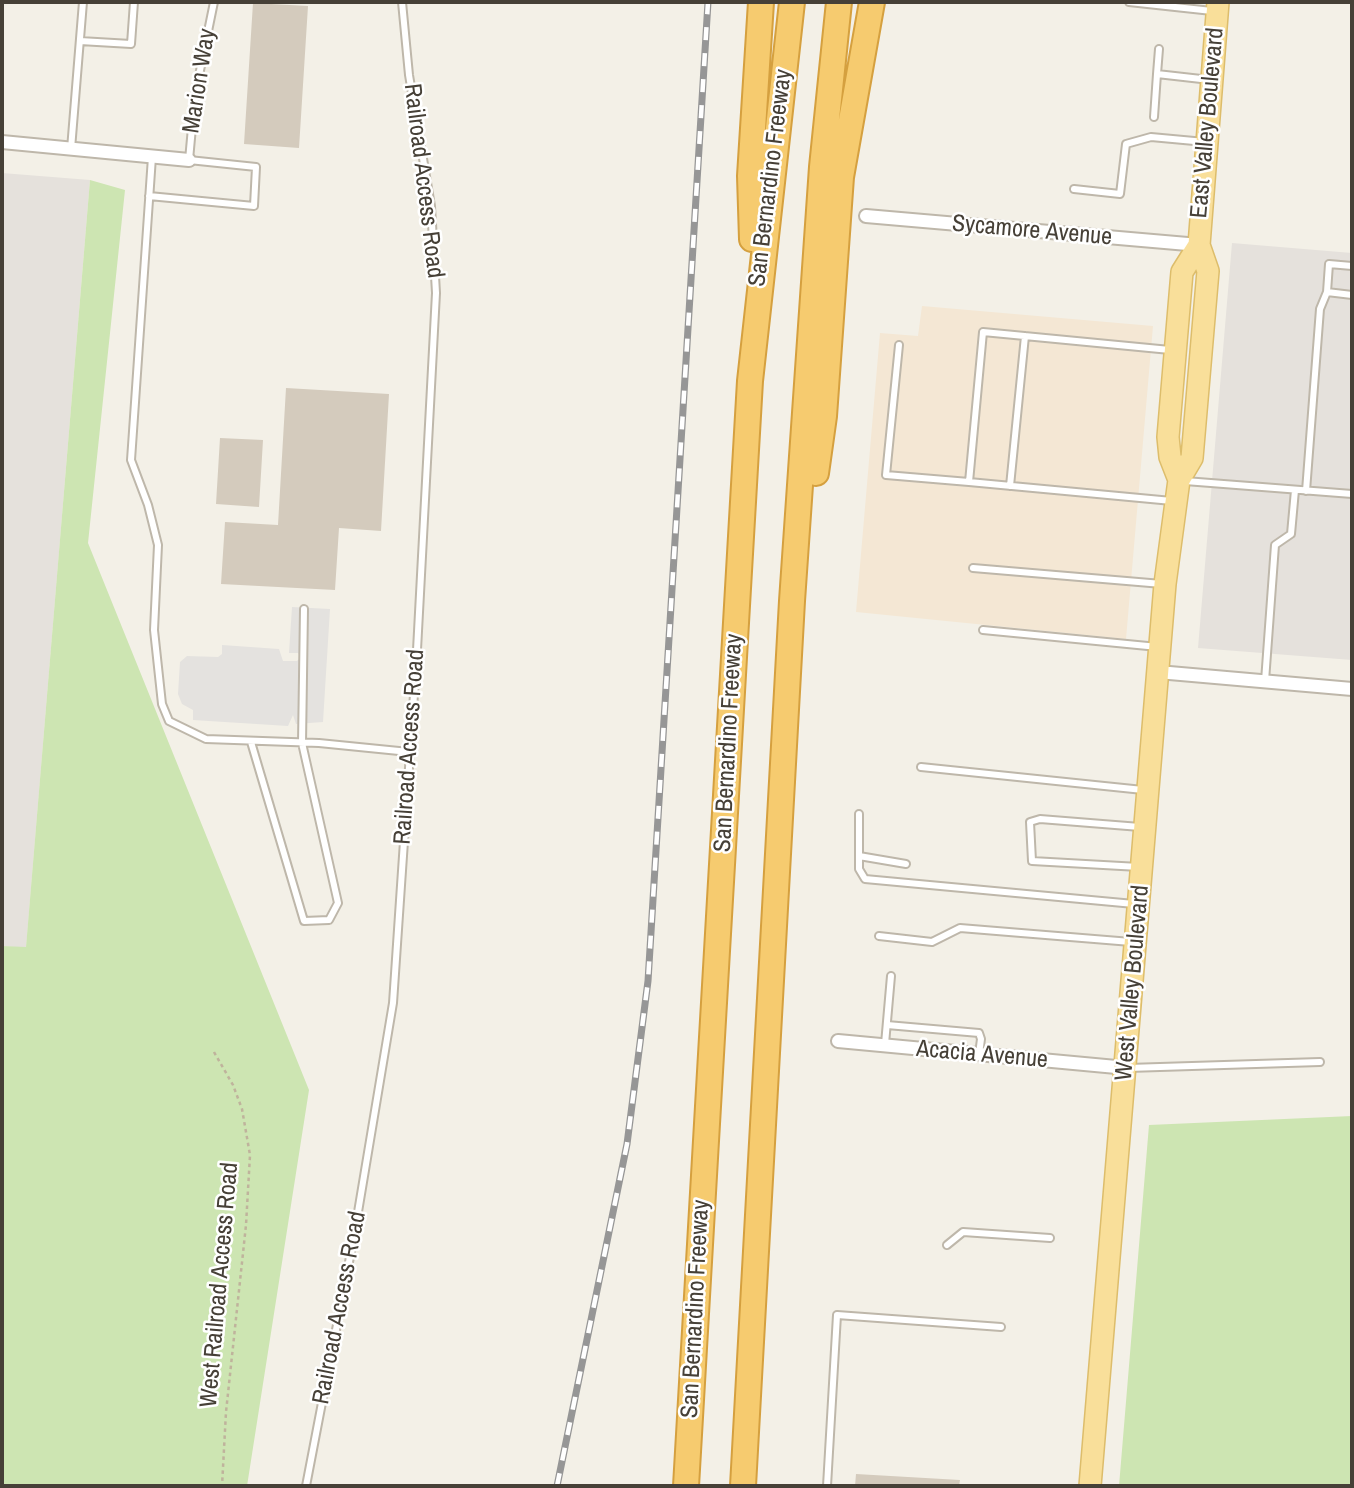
<!DOCTYPE html>
<style>
body{margin:0}
#map{position:relative;width:1354px;height:1488px;overflow:hidden;background:#f3f0e7;font-family:"Archivo Narrow",sans-serif}
canvas{display:block}
.frame{position:absolute;inset:0;border:4px solid #464037;pointer-events:none}
</style>
<div id="map">
<canvas width="1354" height="1488"></canvas>
<div class="frame"></div>
</div>
<script>
const context = document.querySelector('canvas').getContext('2d');
context.lineJoin = 'round';
function fill(path, color) { context.fillStyle = color; context.fill(path, 'evenodd'); }
const toPath = rows => new Path2D(rows.map(r => 'M' + r).join(''));
function strokePath(path, color, width, dash) { context.strokeStyle = color; context.lineWidth = width; context.lineCap = dash ? 'butt' : 'round'; context.setLineDash(dash || []); context.stroke(path); }
function write(font, color, halo, rows, align = 'center') {
  context.font = font + ' "Archivo Narrow",sans-serif'; context.lineWidth = 5; context.setLineDash([]); context.textBaseline = 'middle'; context.strokeStyle = halo; context.fillStyle = color; for (const [text, x, y, turn = 0] of rows) {
    context.save(); context.translate(x, y); context.rotate((+turn || 0) * Math.PI / 180); context.textAlign = isNaN(turn) ? turn : align; if (halo) context.strokeText(text, 0, 0); context.fillText(text, 0, 0); context.restore();
  }
}
fill(toPath([
 [922,306,1153,326,1126,639,856,612,880,333,918,336]
]), '#f4e7d4');
fill(toPath([
 [2,173,90,180,26,948,2,946],
 [1232,243,1352,253,1352,660,1198,648]
]), '#e5e1dc');
fill(toPath([
 [90,180,125,190,88,543,309,1090,247,1486,2,1486,2,946,26,947],
 [1352,1116,1352,1486,1119,1486,1149,1125]
]), '#cde5b2');
fill(toPath([
 [292,607,330,609,323,722,296,724,293,715,288,726,193,720,193,710,182,704,178,694,180,662,187,656,218,657,222,654,222,645,279,649,283,661,297,661,301,657,298,653,289,653]
]), '#e4e2df');
fill(toPath([
 [253,3,308,6,299,148,244,144],
 [286,388,389,394,381,531,339,528,335,590,221,584,225,522,278,525],
 [220,438,263,440,259,507,216,504],
 [856,1474,960,1480,959,1486,855,1486]
]), '#d4cbbd');
const lane = toPath([
 [1129,2,1212,11],
 [80,41,131,44,134,2],
 [1159,49,1157,74,1210,80],
 [1154,117,1157,74],
 [71,149,83,2],
 [152,157,131,460,148,505,158,545,154,630,162,704,169,721,206,739,319,743,409,752],
 [1074,189,1120,194,1126,144,1151,137,1205,142],
 [149,196,254,206,256,167,189,160,195,95,214,2],
 [1327,292,1329,264,1352,266],
 [899,345,886,475,969,482],
 [1170,350,983,332,969,482,1172,501],
 [1185,481,1352,494],
 [1010,486,1025,336],
 [1306,491,1320,309,1327,292,1352,295],
 [973,568,1162,584],
 [983,630,1158,647],
 [1265,681,1275,545,1291,534,1295,490],
 [251,742,304,921,329,920,338,903,302,743,304,609],
 [921,767,1143,790],
 [859,814,859,869,865,879,1134,904],
 [859,856,906,864],
 [1139,867,1032,861,1030,822,1040,819,1140,827],
 [879,936,932,942,960,928,1131,942],
 [887,1025,979,1033,981,1039,979,1054],
 [885,1044,891,976],
 [1128,1068,1320,1062],
 [947,1245,963,1232,1050,1238],
 [306,1486,354,1236,393,1003,417,650,436,293,431,206,409,75,402,2],
 [827,1486,837,1315,1001,1327]
]);
const street = toPath([
 [2,142,189,160],
 [866,216,1199,245],
 [1158,672,1352,689],
 [838,1041,1127,1068]
]);
const primary = toPath([
 [1179,480,1170,457,1168,437,1182,272,1199,245],
 [1090,1486,1165,584,1179,480,1192,458,1208,271,1199,245,1218,2]
]);
const highway = toPath([
 [752,239,750,176,761,2],
 [816,473,824,416,841,177,872,2],
 [686,1486,750,381,792,2],
 [743,1486,792,601,822,167,839,2]
]);
strokePath(lane, '#beb7aa', 10);
strokePath(street, '#beb7aa', 16);
strokePath(primary, '#ddbd6b', 24);
strokePath(highway, '#d5a03f', 28);
strokePath(toPath([
 [214,1052,233,1085,242,1109,250,1155,246,1225,226,1412,222,1486]
]), '#bfb39c', 2.5, [3.5, 3.5]);
strokePath(lane, '#fff', 6);
strokePath(street, '#fff', 12);
strokePath(primary, '#f9df9a', 21);
strokePath(highway, '#f6cb6f', 24);
const rail = toPath([
 [557,1486,627,1144,648,981,708,2]
]);
strokePath(rail, '#969696', 7);
strokePath(rail, '#fff', 4.5, [13]);
write('24px', '#464037', '#fff', [
 ["Marion Way",200,81,-81],
 ["East Valley Boulevard",1208,123,-85],
 ["San Bernardino Freeway",771,178,-83],
 ["Railroad Access Road",423,181,83],
 ["Sycamore Avenue",1032,231,5],
 ["San Bernardino Freeway",729,743,-87],
 ["Railroad Access Road",410,747,-86],
 ["West Valley Boulevard",1133,983,-85],
 ["Acacia Avenue",982,1055,5],
 ["West Railroad Access Road",220,1285,-85],
 ["Railroad Access Road",340,1308,-79],
 ["San Bernardino Freeway",696,1309,-87]
]);
</script>
